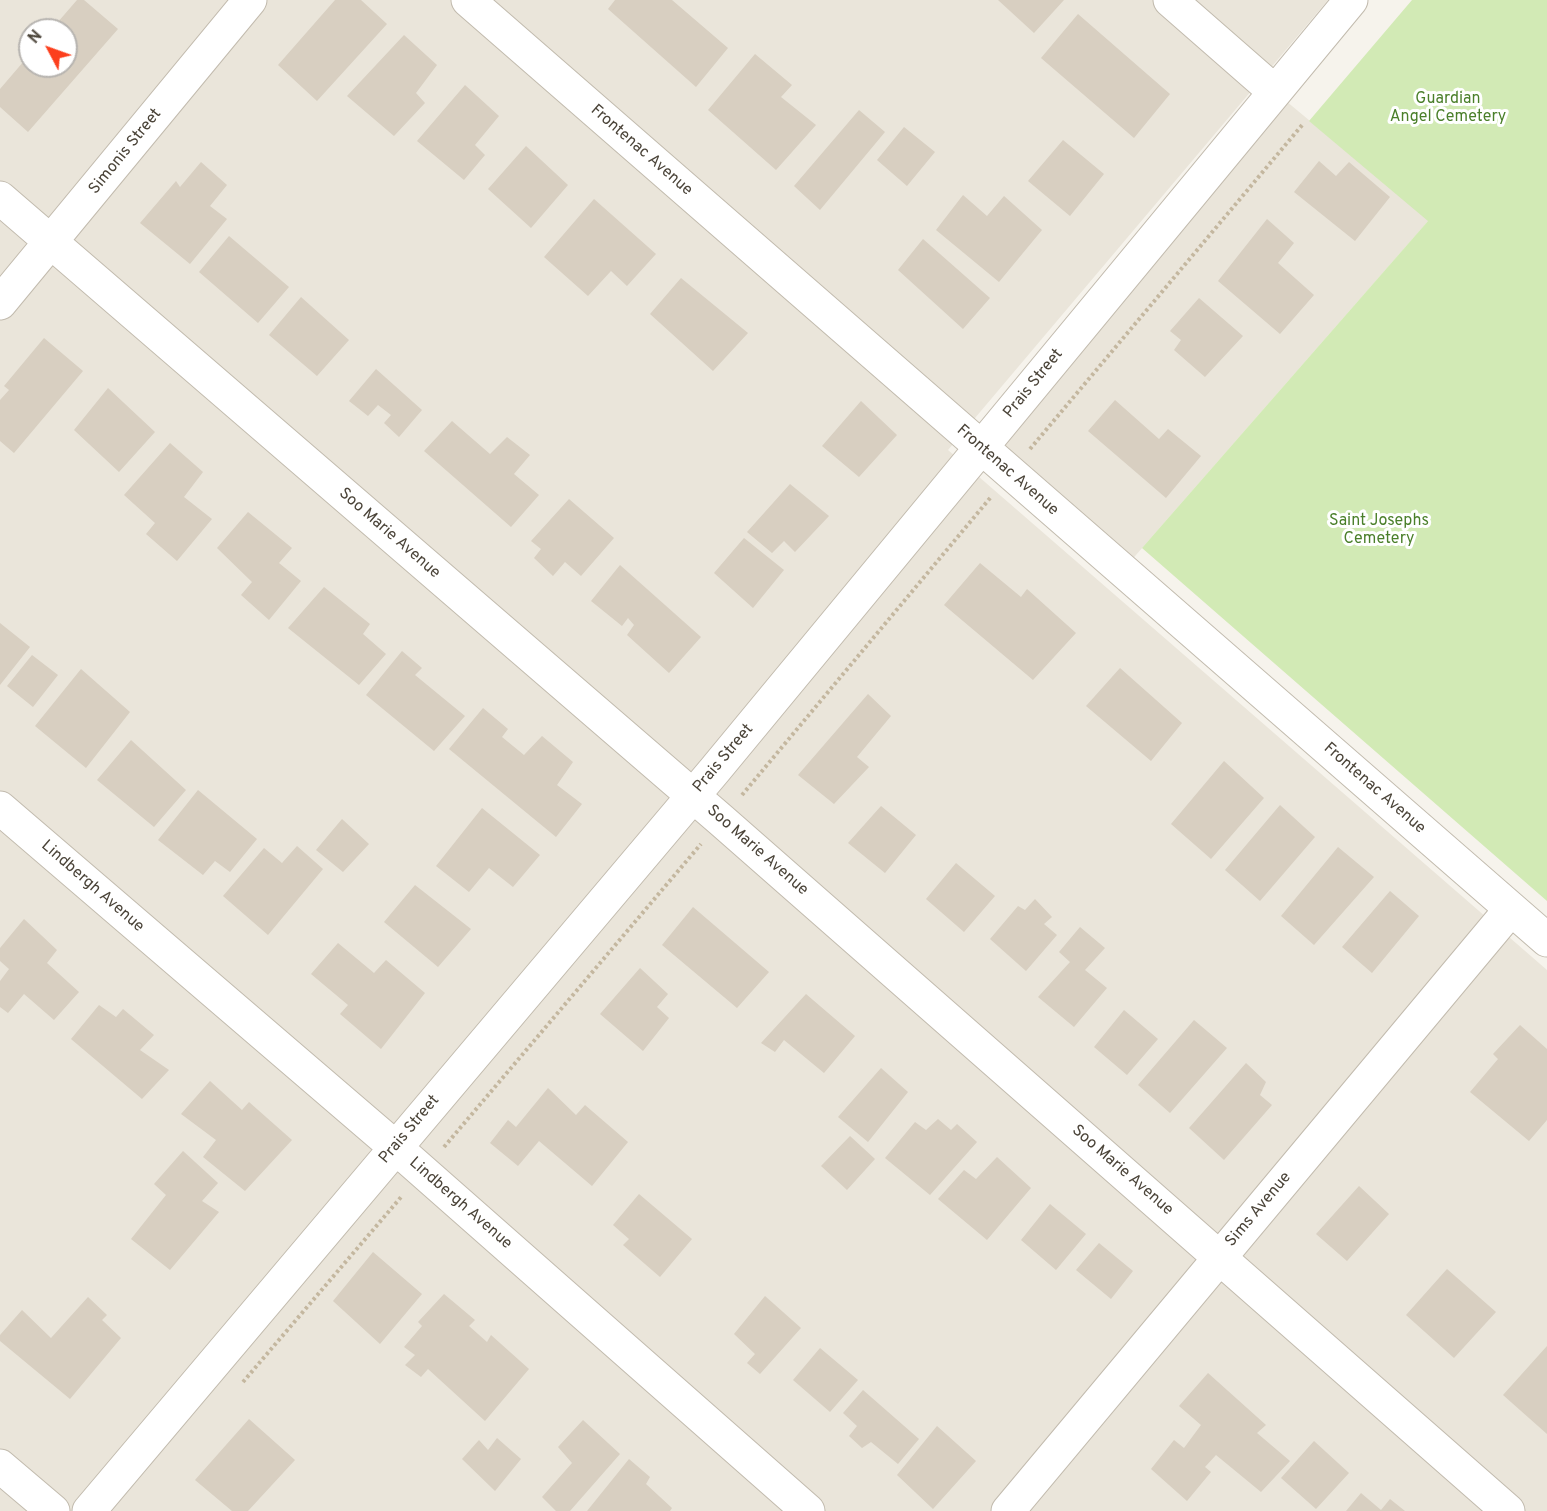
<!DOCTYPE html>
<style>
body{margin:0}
#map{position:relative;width:1547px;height:1511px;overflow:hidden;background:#f6f3ec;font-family:Overpass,sans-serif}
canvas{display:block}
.north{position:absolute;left:18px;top:18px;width:60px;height:60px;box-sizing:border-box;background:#fff;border:2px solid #b7b4b0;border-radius:50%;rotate:311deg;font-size:16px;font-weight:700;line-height:24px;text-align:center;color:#4b4439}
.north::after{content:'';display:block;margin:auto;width:21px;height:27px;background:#fc3f1d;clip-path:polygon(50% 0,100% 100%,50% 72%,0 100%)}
</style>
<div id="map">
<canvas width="1547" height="1511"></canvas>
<div class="north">N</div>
</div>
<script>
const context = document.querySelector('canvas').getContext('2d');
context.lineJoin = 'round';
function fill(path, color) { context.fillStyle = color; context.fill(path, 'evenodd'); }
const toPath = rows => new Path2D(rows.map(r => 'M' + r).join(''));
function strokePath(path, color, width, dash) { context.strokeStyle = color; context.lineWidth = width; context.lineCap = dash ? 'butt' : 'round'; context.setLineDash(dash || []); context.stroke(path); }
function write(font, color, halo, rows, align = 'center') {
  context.font = font + ' Overpass,sans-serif'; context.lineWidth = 6; context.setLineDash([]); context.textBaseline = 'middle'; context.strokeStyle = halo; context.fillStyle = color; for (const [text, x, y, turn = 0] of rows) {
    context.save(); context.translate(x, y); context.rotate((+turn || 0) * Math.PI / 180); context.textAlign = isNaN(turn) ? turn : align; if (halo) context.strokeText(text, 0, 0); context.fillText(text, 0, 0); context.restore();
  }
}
fill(toPath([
 [0,0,1328,0,948,450,1547,970,1547,1511,0,1511],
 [30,30,66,30,66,66,30,66],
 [1274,91,1429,220,1122,571,981,448]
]), '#eae5da');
fill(toPath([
 [1412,0,1547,0,1547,901,1142,548,1428,221,1309,121]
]), '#d2eab5');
fill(toPath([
 [77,0,84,0,118,29,28,132,0,107,0,89,30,54,30,66,66,66,66,30,51,30],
 [335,0,361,0,387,24,317,101,278,65],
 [615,0,672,0,728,48,696,87,608,9],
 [998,0,1064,0,1034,33],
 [1078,14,1170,94,1134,138,1041,58],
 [404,35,437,65,416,93,425,103,394,136,347,96],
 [755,54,792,85,781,97,816,125,776,170,708,110],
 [465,85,499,116,475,145,485,155,464,180,417,141],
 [859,110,885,132,820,210,794,186],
 [904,127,935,152,907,186,877,160],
 [1063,140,1104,174,1070,216,1028,181],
 [526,146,568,185,531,228,488,189],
 [1319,161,1336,176,1349,162,1390,197,1355,241,1294,192],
 [201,162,227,185,210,206,227,219,190,264,140,223,176,181,180,187],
 [963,195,987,216,1004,196,1042,230,999,282,936,230],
 [594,199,656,254,627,286,611,271,588,296,544,257],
 [1267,219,1294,243,1278,263,1314,295,1280,334,1218,281],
 [229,236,289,287,258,323,199,272],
 [923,239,990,298,963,329,898,270],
 [681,278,748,333,713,371,650,314],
 [301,297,349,340,317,376,269,335],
 [1199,298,1243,336,1205,377,1174,350,1181,340,1170,331],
 [44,338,83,371,14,453,0,441,0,400,9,390,4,386],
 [376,369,422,410,399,437,384,423,391,415,378,405,368,416,349,401],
 [108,388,155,432,119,472,74,430],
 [1115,400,1159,439,1168,429,1201,456,1166,498,1088,431],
 [861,401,897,435,859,477,822,446],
 [452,421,490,454,507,437,530,455,514,474,539,495,511,527,424,451],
 [170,443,203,472,184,497,212,519,177,561,146,534,155,523,124,495],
 [790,484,829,516,795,552,784,541,772,553,747,532],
 [569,499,614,538,581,576,565,562,553,576,534,558,541,549,531,541],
 [248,512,292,548,279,563,301,581,269,620,241,595,252,582,217,548],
 [744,538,784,570,753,608,714,573],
 [980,563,1021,597,1027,589,1076,633,1033,680,944,605],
 [620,565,701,637,669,673,627,635,634,625,628,618,622,626,591,601],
 [324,587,370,624,363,634,386,654,359,685,288,628],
 [0,623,30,647,0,685],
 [402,651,422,668,415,675,465,716,434,751,366,695],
 [32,655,58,675,33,707,7,686],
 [1120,668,1182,723,1151,761,1086,706],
 [81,669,130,712,86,768,35,726],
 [868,694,891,716,857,757,869,767,834,804,798,775],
 [483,708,508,729,502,737,524,755,542,736,573,762,557,785,582,804,556,837,449,749],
 [131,740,186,790,154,827,97,780],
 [1224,761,1264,798,1211,859,1171,824],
 [198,790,257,839,230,872,215,861,203,875,158,840],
 [1280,805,1315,837,1260,901,1225,870],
 [881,806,916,835,885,873,848,843],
 [482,808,540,855,513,887,489,868,469,892,436,866],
 [342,819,369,844,343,872,316,850],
 [297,846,323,869,268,935,223,896,264,848,282,863],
 [1338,847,1374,877,1314,945,1281,916],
 [956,863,995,896,964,932,926,899],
 [415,885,471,929,438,967,384,922],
 [1390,891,1419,916,1372,973,1342,947],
 [1035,899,1052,917,1044,924,1057,935,1026,971,990,939,1018,906,1025,910],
 [693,907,769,972,737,1008,662,945],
 [24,919,57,950,47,963,79,992,54,1020,24,994,8,1013,0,1007,0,981,9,969,0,961,0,948],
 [1080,927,1105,948,1085,970,1107,988,1074,1027,1038,997,1070,962,1059,952],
 [338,943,374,973,386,960,425,993,381,1049,340,1014,348,1005,311,974],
 [640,968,668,994,657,1007,669,1018,643,1051,600,1014],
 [806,994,855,1036,824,1073,784,1040,775,1052,761,1043],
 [99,1005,116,1017,123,1009,154,1035,140,1050,169,1070,142,1099,71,1039],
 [1124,1010,1158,1039,1127,1075,1094,1047],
 [1194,1020,1227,1048,1170,1113,1138,1085],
 [1520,1025,1547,1049,1547,1120,1529,1141,1470,1092,1498,1059,1493,1054],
 [1246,1063,1266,1082,1260,1095,1272,1105,1224,1160,1189,1128],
 [881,1068,908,1092,868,1142,838,1117],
 [210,1081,242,1110,249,1102,292,1140,245,1191,203,1157,216,1140,181,1114],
 [548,1088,576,1115,585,1105,628,1142,592,1186,539,1141,518,1166,490,1143,508,1120,516,1127],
 [938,1119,951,1130,957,1124,977,1142,930,1195,885,1158,915,1122,926,1130],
 [850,1136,875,1159,847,1190,821,1166],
 [183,1151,218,1183,202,1201,219,1212,170,1270,131,1239,166,1195,154,1184],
 [997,1157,1031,1188,987,1240,938,1199,964,1170,976,1179],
 [1359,1186,1389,1214,1347,1261,1316,1234],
 [639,1194,692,1239,660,1277,623,1245,629,1239,613,1225],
 [1050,1204,1086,1234,1056,1270,1021,1240],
 [1099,1243,1133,1271,1111,1299,1076,1270],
 [373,1252,422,1294,380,1344,333,1301],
 [1447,1269,1496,1312,1454,1358,1406,1315],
 [444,1294,475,1320,469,1326,487,1342,491,1335,529,1369,485,1421,428,1369,421,1377,405,1365,415,1355,404,1347,422,1326,418,1322],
 [765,1296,801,1328,760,1374,747,1363,755,1354,734,1334],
 [88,1297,107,1315,102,1320,121,1338,70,1399,0,1341,0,1335,22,1310,51,1338],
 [1547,1346,1547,1434,1503,1395],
 [820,1348,858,1380,830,1412,793,1380],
 [1208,1373,1266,1425,1257,1433,1290,1461,1261,1492,1216,1455,1205,1467,1211,1472,1187,1501,1151,1469,1174,1440,1184,1448,1201,1425,1179,1406],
 [863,1390,919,1439,898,1464,871,1442,862,1448,849,1436,857,1426,843,1413],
 [249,1419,295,1460,248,1511,232,1511,195,1480],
 [583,1420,620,1454,570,1511,556,1511,542,1497,572,1463,558,1447],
 [937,1426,976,1461,933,1509,897,1475],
 [497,1438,521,1459,495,1491,462,1459,479,1440,488,1450],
 [1314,1441,1349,1473,1316,1509,1281,1478],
 [629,1459,650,1477,646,1484,672,1508,670,1511,587,1511],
 [1361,1493,1381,1510,1390,1499,1405,1511,1346,1511]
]), '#d8cfc1');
const minor = toPath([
 [468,0,1547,940],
 [1170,0,1274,91],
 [0,198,721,820,1508,1511],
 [0,303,250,0],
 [0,808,395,1147,808,1511],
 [0,1466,53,1511],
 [89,1511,714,771,1351,0],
 [1008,1511,1511,909]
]);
strokePath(minor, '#c2bbae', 35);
strokePath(toPath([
 [1030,449,1303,124],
 [742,795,991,497],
 [444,1147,701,844],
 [243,1382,402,1196]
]), '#c4b79f', 4, [3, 3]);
strokePath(minor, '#fff', 33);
write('16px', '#4a7f2a', '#fff', [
 ["Guardian",1448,100],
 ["Angel Cemetery",1448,118],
 ["Saint Josephs",1379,522],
 ["Cemetery",1379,540]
]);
write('16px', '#4b4439', '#fff', [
 ["Frontenac Avenue",641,151,41],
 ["Simonis Street",126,152,-51],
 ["Prais Street",1034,384,-51],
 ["Frontenac Avenue",1007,471,41],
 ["Soo Marie Avenue",389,534,41],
 ["Prais Street",724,759,-50],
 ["Frontenac Avenue",1374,789,41],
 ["Soo Marie Avenue",757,851,41],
 ["Lindbergh Avenue",92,887,41],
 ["Prais Street",410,1130,-50],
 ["Soo Marie Avenue",1122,1171,41],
 ["Lindbergh Avenue",460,1204,41],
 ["Sims Avenue",1259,1210,-50]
]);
</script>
